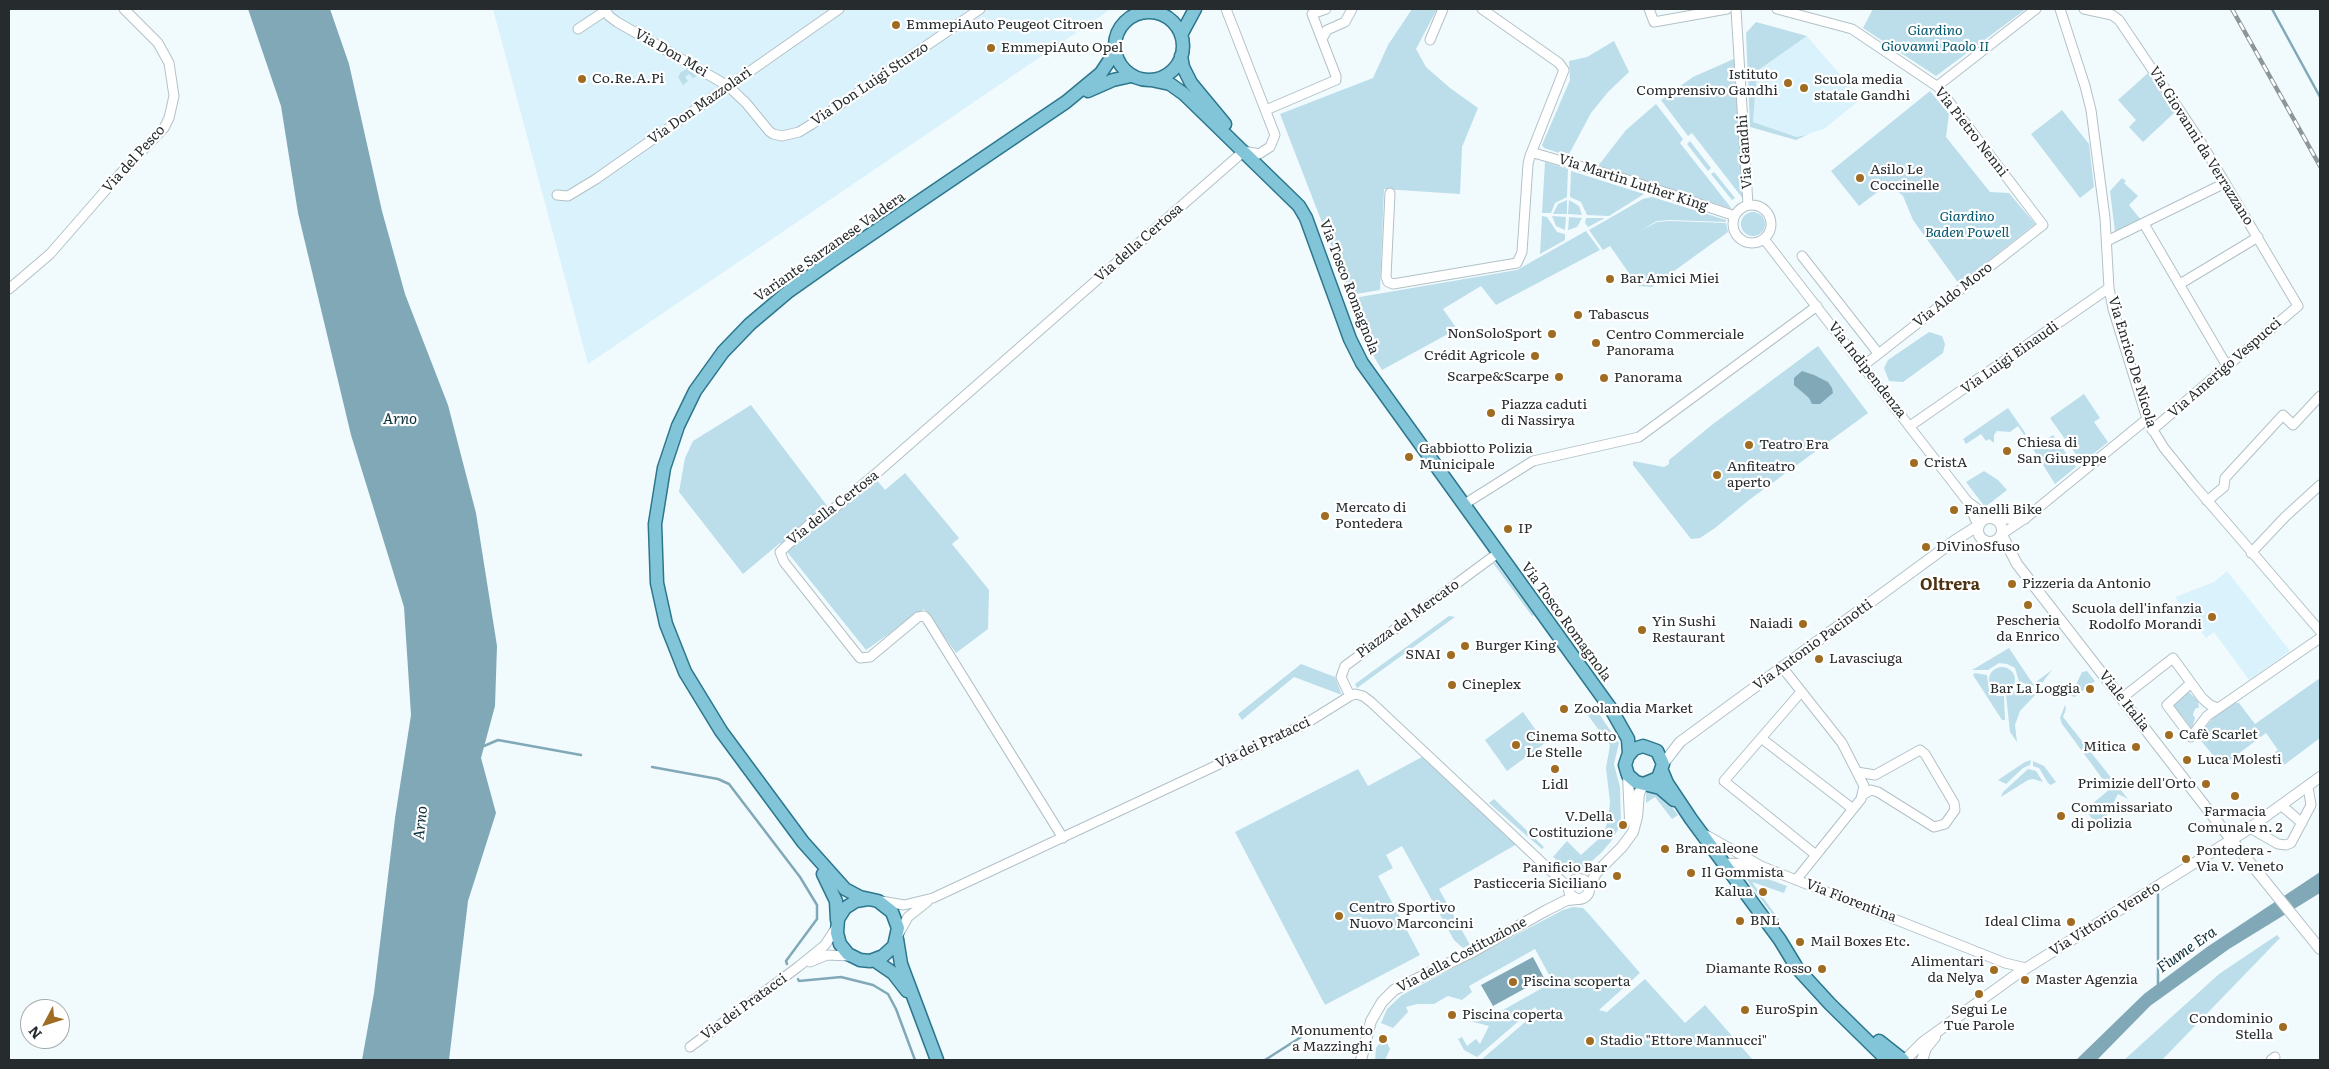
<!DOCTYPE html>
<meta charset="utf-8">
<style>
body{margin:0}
#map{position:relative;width:2329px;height:1069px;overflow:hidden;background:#f1fbfe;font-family:Literata,serif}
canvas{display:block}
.frame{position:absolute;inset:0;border:10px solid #262c2e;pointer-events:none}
.north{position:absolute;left:20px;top:999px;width:50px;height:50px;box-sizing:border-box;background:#fff;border:1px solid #a8abab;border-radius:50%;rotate:230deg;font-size:14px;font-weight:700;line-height:20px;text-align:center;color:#262c2e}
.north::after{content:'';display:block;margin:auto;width:18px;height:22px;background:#9f6c22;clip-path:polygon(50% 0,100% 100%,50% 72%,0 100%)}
</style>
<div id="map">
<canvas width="2329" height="1069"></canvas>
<div class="frame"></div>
<div class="north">N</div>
</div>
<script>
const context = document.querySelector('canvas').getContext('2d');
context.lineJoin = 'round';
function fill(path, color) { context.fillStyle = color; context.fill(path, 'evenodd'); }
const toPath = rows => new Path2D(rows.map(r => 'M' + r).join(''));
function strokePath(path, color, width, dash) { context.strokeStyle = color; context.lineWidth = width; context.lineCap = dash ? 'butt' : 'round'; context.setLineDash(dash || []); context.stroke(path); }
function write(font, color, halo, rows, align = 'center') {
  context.font = font + ' Literata,serif'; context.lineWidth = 4.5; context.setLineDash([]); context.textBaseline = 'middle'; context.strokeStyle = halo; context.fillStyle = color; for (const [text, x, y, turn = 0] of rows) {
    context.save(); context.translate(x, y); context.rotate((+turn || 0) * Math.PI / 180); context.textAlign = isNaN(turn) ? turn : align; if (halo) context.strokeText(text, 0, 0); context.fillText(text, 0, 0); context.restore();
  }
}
fill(toPath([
 [493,9,1111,9,588,364],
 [1807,36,1861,99,1824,129,1797,137,1753,122,1757,71],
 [2227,571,2290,651,2249,680,2214,632,2206,638,2175,597,2214,582]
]), '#daf2fb');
fill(toPath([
 [1412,9,1437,9,1416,49,1426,67,1450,88,1478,108,1462,147,1460,194,1384,189,1380,290,1350,295,1280,114,1373,78,1388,45],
 [1873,9,2026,9,1936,76,1863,28],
 [1756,22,1807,36,1757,71,1753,122,1797,137,1809,134,1796,140,1750,127,1746,33],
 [1614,41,1629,72,1608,92,1591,113,1568,156,1544,148,1542,145,1570,80,1569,61,1587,57],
 [1736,58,1744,200,1692,133,1688,136,1661,100,1693,77],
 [687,69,697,76,693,78,689,74,685,77,688,81,683,85,678,77,681,72],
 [2148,73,2174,113,2143,142,2129,127,2136,120,2118,100],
 [1930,91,1949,114,1946,137,1990,192,2009,193,2035,224,1959,284,1913,220,1903,196,1892,187,1892,181,1859,206,1831,171],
 [1656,104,1683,139,1680,143,1732,209,1598,166,1626,130],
 [2062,110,2089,144,2094,187,2080,198,2031,134],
 [1690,141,1711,168,1708,171,1687,144],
 [1545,162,1568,169,1567,197,1555,203,1551,213,1542,213],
 [1571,171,1644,194,1609,216,1587,215,1581,202,1570,197],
 [1714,172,1735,198,1732,200,1711,174],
 [2122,178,2126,181,2124,183,2138,196,2129,205,2141,220,2115,232,2110,191],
 [1652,197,1726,220,1726,222,1670,220,1657,221,1638,232,1657,222,1670,221,1726,223,1728,232,1652,287,1638,286,1610,246,1603,250,1589,230,1643,199],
 [1567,200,1567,214,1553,214,1558,204],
 [1569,200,1579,206,1582,215,1568,214],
 '1741 224a12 12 0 1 1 24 0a12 12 0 1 1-24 0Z',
 [1542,216,1547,217,1557,232,1565,234,1565,240,1540,254],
 [1552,216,1566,217,1565,230,1556,226],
 [1569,217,1582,218,1577,227,1568,230],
 [1586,218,1605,218,1588,227,1585,223],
 [1586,231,1600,250,1496,305,1481,286,1443,309,1457,329,1382,370,1365,342,1348,299,1517,270],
 [1929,332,1942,336,1945,344,1943,353,1903,382,1889,381,1884,368,1888,360],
 [1818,346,1868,413,1749,500,1715,528,1700,538,1691,539,1633,465,1633,461,1664,467,1669,464,1669,460,1713,424],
 [2084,394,2100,418,2094,422,2108,442,2082,463,2050,418],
 [751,405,831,511,876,479,885,490,905,473,959,538,952,544,989,590,988,629,956,653,924,609,866,650,780,543,743,574,679,492,685,458,693,441],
 [2008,408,2026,434,2024,435,2018,426,2010,432,1997,431,1994,435,1994,443,1989,439,1986,441,1981,434,1966,444,1963,439],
 [2053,435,2076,467,2055,484,2033,449],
 [1984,471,1998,480,2007,490,1985,507,1966,482],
 [1493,563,1496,563,1534,615,1532,616],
 [1449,616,1455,617,1357,688,1355,684],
 [2009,648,2033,684,2052,670,2039,687,2019,682,2015,668,2007,664,1999,663,1988,670,1972,670],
 [1301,664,1335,677,1342,695,1294,677,1242,720,1238,714],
 '1989 680a13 13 0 1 1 26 0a13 13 0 1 1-26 0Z',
 [2087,671,2095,681,2075,697,2071,696,2082,672],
 [1975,673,1987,675,1989,690,1997,696,2004,696,2005,720,2002,720,1973,675],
 [2320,678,2320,738,2284,765,2275,752,2278,750,2266,733,2222,766,2197,736,2218,713,2233,703,2239,703,2255,724],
 [2018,686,2038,692,2020,711,2015,725,2017,742,2010,732,2006,695,2015,691],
 [2188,691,2198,701,2199,708,2196,708,2194,711,2193,715,2195,718,2192,729,2173,705],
 [2065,705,2066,709,2063,717,2128,799,2118,794,2102,825,2095,822,2085,810,2110,789,2062,724,2060,718],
 [1595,708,1619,743,1614,764,1620,787,1621,824,1612,840,1602,852,1582,870,1569,871,1553,857,1567,841,1581,855,1603,835,1608,820,1610,802,1606,768,1610,745,1587,714],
 [1523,712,1545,743,1507,771,1485,740],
 [1422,757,1517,844,1439,889,1470,945,1463,948,1454,940,1402,846,1386,855,1393,868,1378,876,1420,955,1325,1005,1235,832,1358,769,1368,786],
 [2031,760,2030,765,2023,768,2006,784,1998,780,2025,762],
 [2033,761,2044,766,2056,782,2051,785,2048,783,2039,768,2033,766],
 [2028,769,2036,771,2043,782,2033,779,2028,780,2001,797,2003,792],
 [1648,791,1656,792,1666,799,1678,815,1672,819,1655,797,1646,803,1646,794],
 [1494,799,1544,847,1542,849,1489,803],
 [1746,871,1787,886,1784,893,1752,882,1780,921,1779,923,1743,875],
 [1573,907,1583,908,1588,913,1640,973,1599,1010,1607,1012,1645,979,1685,1023,1705,1005,1753,1060,1481,1060,1538,1011,1535,1007,1477,1057,1464,1050,1458,1039,1462,1037,1467,1046,1476,1039,1480,1044,1489,1026,1470,1021,1471,1017,1483,1012,1487,1019,1553,982,1535,949,1469,986,1472,992,1462,1000,1448,996,1434,1004,1417,1004,1406,1007,1408,1012,1393,1028,1381,1023,1387,1009,1402,995,1563,910],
 [2277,935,2280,938,2162,1060,2124,1060,2219,974],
 [1381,1041,1387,1043,1390,1049,1385,1060,1375,1060,1376,1048]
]), '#bcddea');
fill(toPath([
 [248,9,330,9,349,64,382,211,405,294,448,405,476,513,497,646,495,706,481,758,496,813,468,901,449,1060,362,1060,374,993,395,818,411,715,404,607,351,435,298,213,281,106],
 [1802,371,1814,375,1828,382,1832,388,1833,393,1820,404,1812,404,1809,398,1794,385,1794,378],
 [2320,872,2320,893,2229,949,2150,1006,2097,1060,2076,1060,2144,994,2207,947],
 [1533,957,1544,978,1493,1006,1481,985]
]), '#81a8b7');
strokePath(toPath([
 [2272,9,2320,97],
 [484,746,498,740,581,755],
 [652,767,718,779,729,784,800,877,817,905,817,919,786,961,787,964],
 [2158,894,2158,987],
 [798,979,799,981,841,977,873,985,888,994,896,1009,915,1060],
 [1265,1060,1301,1037]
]), '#81a8b7', 2.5);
const minor = toPath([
 [605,9,609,16,617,22,728,86,746,103,769,131,773,134,782,136,799,132,812,124,980,9],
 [1482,9,1559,63,1564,70,1530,156],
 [1649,9,1654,22,1727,9],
 [1736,9,1748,205],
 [1777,9,1852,29,1938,87,2043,225,1863,366],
 [2060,9,2085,86,2091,110,2105,218,2109,288,2113,309,2148,422,2164,448,2194,485,2320,631],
 [2084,9,2112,15,2119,20,2199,139,2298,306,2152,430],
 [578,29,605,11],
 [1322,39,1327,30,1345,22,1352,9],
 [1430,40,1443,9],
 [1938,87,1940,84,2036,9],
 [1266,110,1336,80,1336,76,1312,14,1326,9],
 [1390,193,1386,277,1388,282,1393,284,1517,263,1522,252,1528,164,1530,156,1534,153,1628,180,1735,216],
 [557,195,568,196,596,179,839,9],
 '1733 224a19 19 0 1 1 38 0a19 19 0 1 1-38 0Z',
 [2144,224,2227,366],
 [1764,239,1968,502,1990,518],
 [2107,241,2225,183],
 [1802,256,1878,353],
 [2180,284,2258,237],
 [9,289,50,254,118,176,164,128,169,118,174,96,169,63,158,43,124,9],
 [1910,426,2109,288],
 [2207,501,2224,487,2225,478,2283,415,2293,425,2320,396],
 [1969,503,1975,519,1980,524],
 [1463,505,1533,461,1639,437,1817,306],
 [1995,519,2025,519],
 [2002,534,2027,517,2147,419],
 [2251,553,2285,517,2320,485],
 [1782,667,1842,743,1864,786,1861,799,1796,880],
 [2191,683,2167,705,2191,737,2207,716,2320,638],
 [1801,692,1724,781,1816,855],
 [1350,696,1341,677,1345,666,1498,553],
 [2122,698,2173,658,2202,698,2210,705,2218,708],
 [1761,738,1853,809],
 [1857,772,1875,775,1920,750,1925,754,1954,803,1955,810,1945,824,1934,827,1878,792,1871,790,1864,794],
 [2281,805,2302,823],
 [2250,828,2278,844,2286,845,2291,843,2311,805,2308,787],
 [1706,835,1761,866,2005,963,2026,968],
 [1063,838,927,619,924,616,918,617,870,657,860,658,784,562,780,552,814,520,831,511,879,471,1244,151,1259,154,1270,147,1275,135,1226,9],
 [1724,863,1753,864],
 [881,901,904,905,933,898,1305,724,1350,696,1355,694,1363,696,1371,702,1568,887],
 [898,935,908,917,927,902],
 [810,962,827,955,850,956],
 [690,1047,798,967,825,945,836,928],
 [2271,1060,2275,1057]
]);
const tertiary = toPath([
 '1978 530a12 12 0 1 1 24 0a12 12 0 1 1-24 0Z',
 [2002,535,2017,564,2226,833,2320,949],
 [1663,764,1680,742,1954,541,1979,525],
 [1628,775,1630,820],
 '1569 889a10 10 0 1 1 20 0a10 10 0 1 1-20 0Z',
 [1589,888,1596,873,1622,847,1633,832,1637,817,1639,793,1644,784],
 [1906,1059,1923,1042,2017,974,2244,832,2320,777],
 [1361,1060,1371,1021,1382,1002,1394,990,1472,952,1547,910,1567,900,1578,899],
 [1922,1060,1926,1048,1935,1037]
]);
const primary = toPath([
 '1115 46a34 34 0 1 1 68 0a34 34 0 1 1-68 0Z',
 [1181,35,1195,9],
 [1181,56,1183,67,1191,83,1225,124],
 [1151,80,1170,84,1184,94,1299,206,1306,218,1350,339,1362,363,1611,709,1628,739,1629,753],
 [1088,91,1113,80,1131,76],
 [1662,771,1667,783,1691,819,1780,940,1797,968,1830,1004,1887,1060],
 [1646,783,1658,778,1663,764,1657,751,1643,746,1634,749,1628,756,1625,765,1628,775,1636,782,1660,788,1674,800],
 [823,874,836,901,837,920],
 [868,899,856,901,845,908,838,919,837,933,840,944,848,954,860,960,870,961,883,956,894,946,898,928,892,912,878,901,860,897,845,889,803,842,721,731,685,672,666,624,657,583,655,524,664,468,678,426,695,391,723,352,750,324,789,291,833,260,1066,102,1101,73,1115,52],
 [897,939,901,964,937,1060],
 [874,960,893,973,907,991],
 [1879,1041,1903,1060]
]);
strokePath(minor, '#b2c1c7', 11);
strokePath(tertiary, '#b2c1c7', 12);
strokePath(primary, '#2c778d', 15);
strokePath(minor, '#fff', 9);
strokePath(tertiary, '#fff', 10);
strokePath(primary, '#82c5d9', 12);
const rail = toPath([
 [2232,9,2320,166]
]);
strokePath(rail, '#8e9698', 4.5);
strokePath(rail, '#fff', 2.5, [8]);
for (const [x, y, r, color] of [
 [896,25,5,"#9f6c22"],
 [991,48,5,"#9f6c22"],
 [582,79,5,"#9f6c22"],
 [1788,83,5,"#9f6c22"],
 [1804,88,5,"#9f6c22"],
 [1860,178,5,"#9f6c22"],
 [1610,279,5,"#9f6c22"],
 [1578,315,5,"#9f6c22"],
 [1552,334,5,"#9f6c22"],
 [1596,343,5,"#9f6c22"],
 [1535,356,5,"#9f6c22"],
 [1559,377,5,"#9f6c22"],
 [1604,378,5,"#9f6c22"],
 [1491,413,5,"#9f6c22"],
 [1749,445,5,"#9f6c22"],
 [2007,451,5,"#9f6c22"],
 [1409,457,5,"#9f6c22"],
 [1914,463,5,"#9f6c22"],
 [1717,475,5,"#9f6c22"],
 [1954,510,5,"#9f6c22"],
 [1325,516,5,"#9f6c22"],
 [1508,529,5,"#9f6c22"],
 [1926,547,5,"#9f6c22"],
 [2012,584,5,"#9f6c22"],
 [2028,605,5,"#9f6c22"],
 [2212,617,5,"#9f6c22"],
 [1803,624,5,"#9f6c22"],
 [1642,630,5,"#9f6c22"],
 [1465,646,5,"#9f6c22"],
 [1451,655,5,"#9f6c22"],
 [1819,659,5,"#9f6c22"],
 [1452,685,5,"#9f6c22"],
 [2090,689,5,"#9f6c22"],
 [1564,709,5,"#9f6c22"],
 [2169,735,5,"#9f6c22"],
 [1516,745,5,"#9f6c22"],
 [2136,747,5,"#9f6c22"],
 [2187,760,5,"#9f6c22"],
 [1555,769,5,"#9f6c22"],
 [2206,784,5,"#9f6c22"],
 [2235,796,5,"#9f6c22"],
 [2061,816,5,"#9f6c22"],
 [1623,825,5,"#9f6c22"],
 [1665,849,5,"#9f6c22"],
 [2186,859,5,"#9f6c22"],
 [1691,873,5,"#9f6c22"],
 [1617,876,5,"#9f6c22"],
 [1763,892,5,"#9f6c22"],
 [1339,916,5,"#9f6c22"],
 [1740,921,5,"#9f6c22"],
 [2071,922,5,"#9f6c22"],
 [1800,942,5,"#9f6c22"],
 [1822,969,5,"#9f6c22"],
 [1994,970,5,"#9f6c22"],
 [2025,980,5,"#9f6c22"],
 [1513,982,5,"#9f6c22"],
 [1979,994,5,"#9f6c22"],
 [1745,1010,5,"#9f6c22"],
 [1452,1015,5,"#9f6c22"],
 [2283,1027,5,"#9f6c22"],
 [1383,1039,5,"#9f6c22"],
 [1590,1041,5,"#9f6c22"]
]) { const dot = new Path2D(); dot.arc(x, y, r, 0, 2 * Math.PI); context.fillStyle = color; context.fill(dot); strokePath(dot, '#fff', 2); }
write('14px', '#262c2e', '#fff', [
 ["EmmepiAuto Peugeot Citroen",906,25],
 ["EmmepiAuto Opel",1001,48],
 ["Istituto",1778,75,"right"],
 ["Comprensivo Gandhi",1778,91,"right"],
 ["Co.Re.A.Pi",592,79],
 ["Scuola media",1814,80],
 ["statale Gandhi",1814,96],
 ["Asilo Le",1870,170],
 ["Coccinelle",1870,186],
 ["Bar Amici Miei",1620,279],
 ["Tabascus",1588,315],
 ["NonSoloSport",1542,334,"right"],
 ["Centro Commerciale",1606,335],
 ["Panorama",1606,351],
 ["Crédit Agricole",1525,356,"right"],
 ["Scarpe&Scarpe",1549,377,"right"],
 ["Panorama",1614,378],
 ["Piazza caduti",1501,405],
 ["di Nassirya",1501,421],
 ["Chiesa di",2017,443],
 ["San Giuseppe",2017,459],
 ["Teatro Era",1759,445],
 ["Gabbiotto Polizia",1419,449],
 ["Municipale",1419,465],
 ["CristA",1924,463],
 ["Anfiteatro",1727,467],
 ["aperto",1727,483],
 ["Mercato di",1335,508],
 ["Pontedera",1335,524],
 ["Fanelli Bike",1964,510],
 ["IP",1518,529],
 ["DiVinoSfuso",1936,547],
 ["Pizzeria da Antonio",2022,584],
 ["Scuola dell'infanzia",2202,609,"right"],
 ["Rodolfo Morandi",2202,625,"right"],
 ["Pescheria",2028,621,"center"],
 ["da Enrico",2028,637,"center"],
 ["Yin Sushi",1652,622],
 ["Restaurant",1652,638],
 ["Naiadi",1793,624,"right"],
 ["Burger King",1475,646],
 ["SNAI",1441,655,"right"],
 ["Lavasciuga",1829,659],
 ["Cineplex",1462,685],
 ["Bar La Loggia",2080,689,"right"],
 ["Zoolandia Market",1574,709],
 ["Cafè Scarlet",2179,735],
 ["Cinema Sotto",1526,737],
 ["Le Stelle",1526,753],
 ["Mitica",2126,747,"right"],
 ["Luca Molesti",2197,760],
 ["Primizie dell'Orto",2196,784,"right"],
 ["Lidl",1555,785,"center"],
 ["Commissariato",2071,808],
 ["di polizia",2071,824],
 ["Farmacia",2235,812,"center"],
 ["Comunale n. 2",2235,828,"center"],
 ["V.Della",1613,817,"right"],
 ["Costituzione",1613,833,"right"],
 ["Brancaleone",1675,849],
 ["Pontedera -",2196,851],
 ["Via V. Veneto",2196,867],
 ["Panificio Bar",1607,868,"right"],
 ["Pasticceria Siciliano",1607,884,"right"],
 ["Il Gommista",1701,873],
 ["Kalua",1753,892,"right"],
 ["Centro Sportivo",1349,908],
 ["Nuovo Marconcini",1349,924],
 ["BNL",1750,921],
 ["Ideal Clima",2061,922,"right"],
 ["Mail Boxes Etc.",1810,942],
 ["Alimentari",1984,962,"right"],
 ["da Nelya",1984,978,"right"],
 ["Diamante Rosso",1812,969,"right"],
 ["Master Agenzia",2035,980],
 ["Piscina scoperta",1523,982],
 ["EuroSpin",1755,1010],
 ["Segui Le",1979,1010,"center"],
 ["Tue Parole",1979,1026,"center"],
 ["Piscina coperta",1462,1015],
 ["Condominio",2273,1019,"right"],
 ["Stella",2273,1035,"right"],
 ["Monumento",1373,1031,"right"],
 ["a Mazzinghi",1373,1047,"right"],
 ["Stadio \"Ettore Mannucci\"",1600,1041]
], 'left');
write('italic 14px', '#02566b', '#fff', [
 ["Giardino",1935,31],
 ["Giovanni Paolo II",1935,47],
 ["Giardino",1967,217],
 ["Baden Powell",1967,233]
]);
write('14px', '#262c2e', '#fff', [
 ["Via Don Mei",671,53,30],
 ["Via Don Luigi Sturzo",870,84,-34],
 ["Via Don Mazzolari",700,106,-35],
 ["Via Pietro Nenni",1971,132,52],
 ["Via Giovanni da Verrazzano",2201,146,58],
 ["Via Gandhi",1745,152,-94],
 ["Via del Pesco",134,159,-48],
 ["Via Martin Luther King",1633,183,18],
 ["Via della Certosa",1139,243,-41],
 ["Variante Sarzanese Valdera",830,247,-35],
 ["Via Tosco Romagnola",1349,287,69],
 ["Via Aldo Moro",1953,295,-38],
 ["Via Luigi Einaudi",2010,358,-35],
 ["Via Enrico De Nicola",2132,362,73],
 ["Via Amerigo Vespucci",2225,368,-41],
 ["Via Indipendenza",1867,370,52],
 ["Via della Certosa",833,508,-38],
 ["Piazza del Mercato",1408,619,-36],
 ["Via Tosco Romagnola",1566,622,54],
 ["Via Antonio Pacinotti",1813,645,-36],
 ["Viale Italia",2124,701,52],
 ["Via dei Pratacci",1263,743,-25],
 ["Via Fiorentina",1851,901,21],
 ["Via Vittorio Veneto",2105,919,-32],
 ["Via della Costituzione",1462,955,-28],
 ["Via dei Pratacci",744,1007,-36]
]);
write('italic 15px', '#0a303c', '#fff', [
 ["Arno",400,420],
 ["Arno",421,823,-84],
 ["Fiume Era",2187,950,-35]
]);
write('bold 16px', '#4b3210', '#fff', [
 ["Oltrera",1950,585]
]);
</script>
